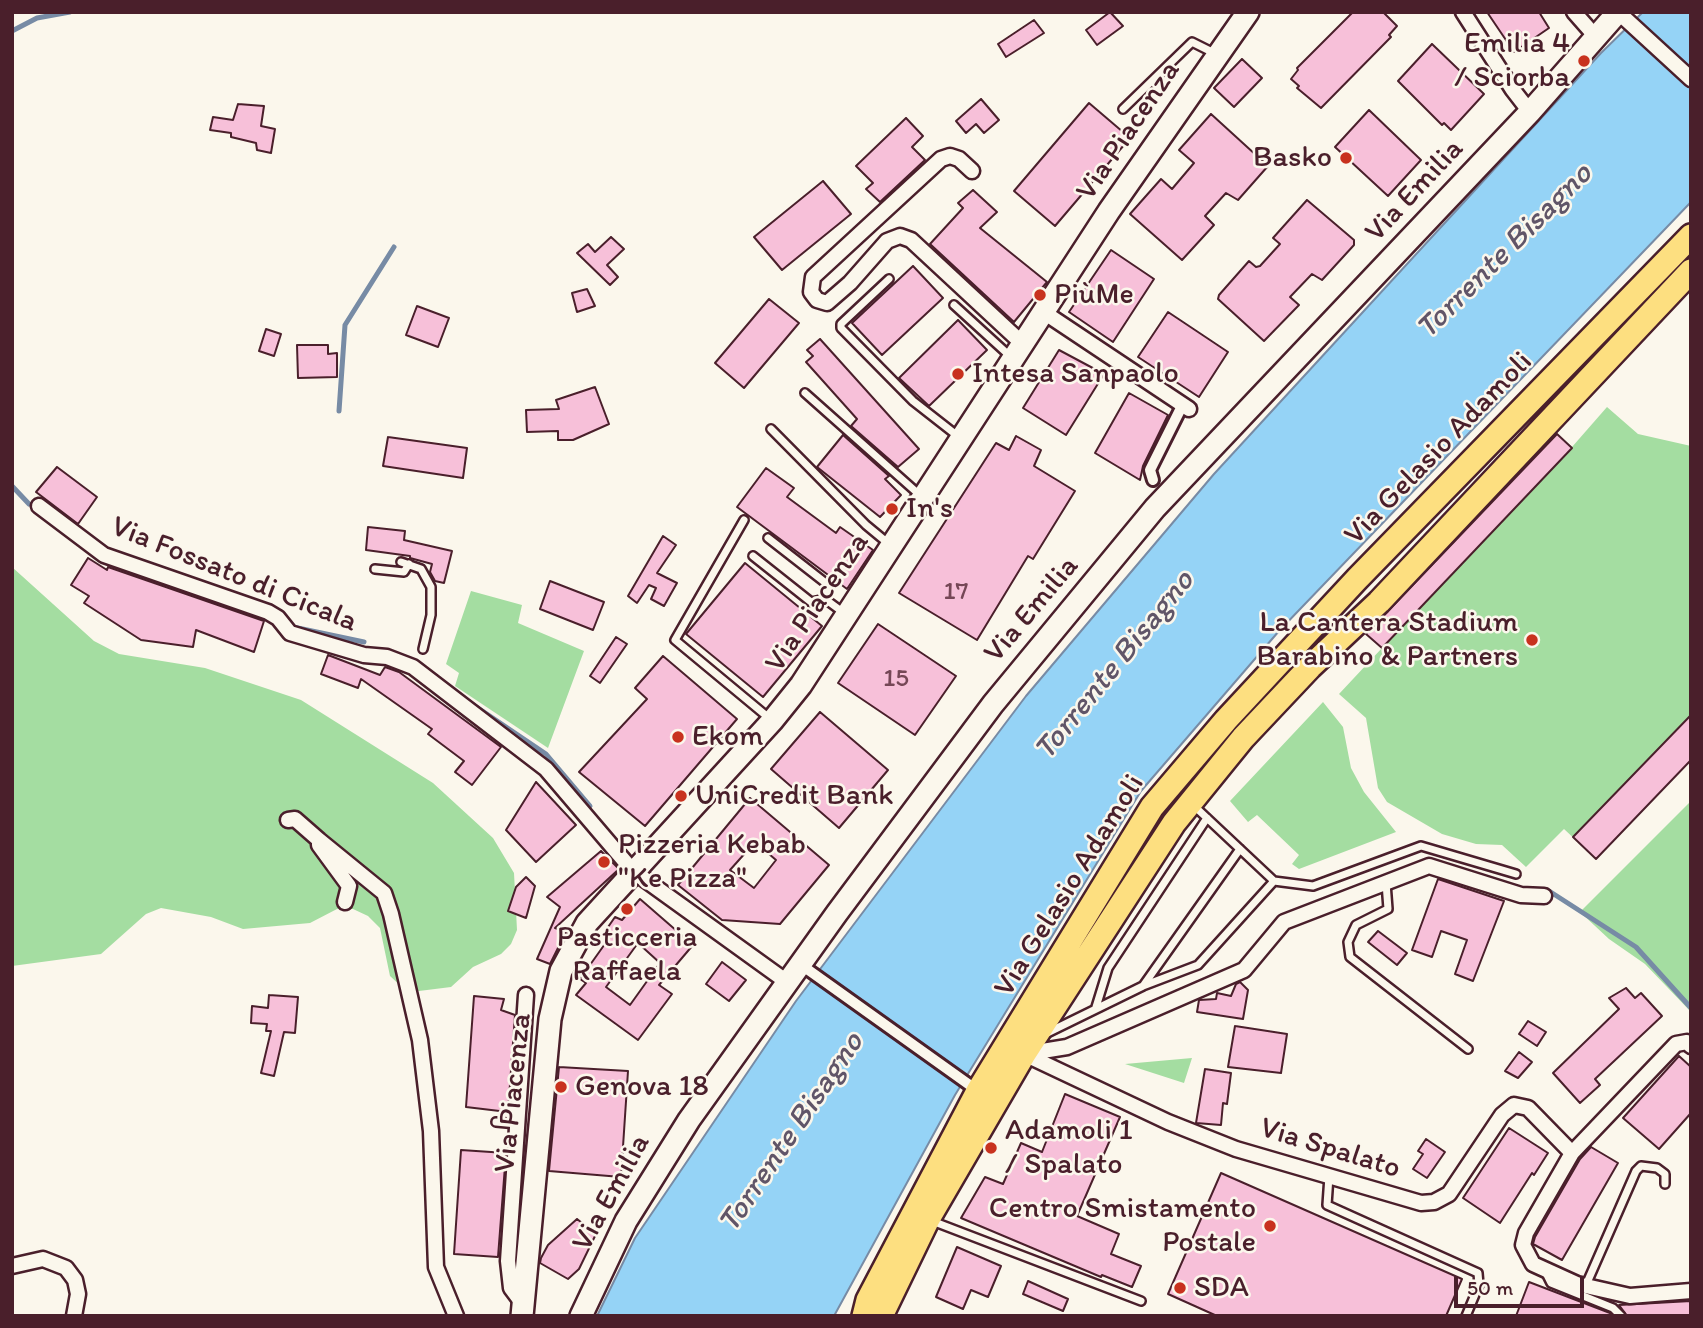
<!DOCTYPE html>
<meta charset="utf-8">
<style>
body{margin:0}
#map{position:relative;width:1703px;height:1328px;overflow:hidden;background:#fbf7ec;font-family:Itim,sans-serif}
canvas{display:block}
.frame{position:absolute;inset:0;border:14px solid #4a1f2b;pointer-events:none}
.scale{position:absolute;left:1454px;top:1276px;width:130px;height:32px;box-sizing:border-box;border:4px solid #4a1f2b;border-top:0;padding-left:9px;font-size:21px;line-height:24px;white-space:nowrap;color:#4a1f2b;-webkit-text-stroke:5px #fbf7ec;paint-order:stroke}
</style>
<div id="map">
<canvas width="1703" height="1328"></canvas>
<div class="frame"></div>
<div class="scale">50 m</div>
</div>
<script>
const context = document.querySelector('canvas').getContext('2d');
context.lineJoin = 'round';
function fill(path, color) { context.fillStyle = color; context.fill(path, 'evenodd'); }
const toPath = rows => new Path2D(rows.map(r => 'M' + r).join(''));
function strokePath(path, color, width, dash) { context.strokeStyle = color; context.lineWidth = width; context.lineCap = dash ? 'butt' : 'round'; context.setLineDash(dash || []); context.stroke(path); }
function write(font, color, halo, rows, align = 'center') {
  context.font = font + ' Itim,sans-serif'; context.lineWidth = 5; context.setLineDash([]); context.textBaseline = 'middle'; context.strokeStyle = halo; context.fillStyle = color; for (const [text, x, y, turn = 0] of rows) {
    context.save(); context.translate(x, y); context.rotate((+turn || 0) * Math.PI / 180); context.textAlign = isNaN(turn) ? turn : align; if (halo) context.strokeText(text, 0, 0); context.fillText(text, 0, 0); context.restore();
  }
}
fill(toPath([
 [1607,407,1638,434,1691,446,1691,760,1596,859,1564,829,1526,867,1502,845,1476,844,1442,834,1387,802,1378,788,1366,718,1339,694,1382,648,1365,633,1555,433,1572,447],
 [12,567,94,641,119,654,205,668,301,700,433,783,493,838,514,873,517,930,511,944,501,954,473,967,451,987,419,991,403,988,390,976,380,928,368,916,353,909,337,909,310,923,243,929,211,917,161,908,146,914,101,954,12,966],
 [471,591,522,605,518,623,584,651,548,748,455,686,459,673,446,664],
 [1323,702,1343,727,1351,768,1364,792,1396,832,1299,869,1292,864,1299,855,1257,815,1248,822,1230,801],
 [1691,801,1691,1012,1645,964,1609,939,1580,912],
 [1192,1058,1184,1083,1125,1064]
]), '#a4dda1');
const water = toPath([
 [1643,12,1691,12,1691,202,1279,631,1141,791,955,1095,834,1316,597,1316,635,1238,796,1001,1026,696,1214,474,1601,53,1643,12]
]);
fill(water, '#95d3f6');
strokePath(water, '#778ba5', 2);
strokePath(toPath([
 [12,31,37,18,70,12],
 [339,411,345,325,394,247],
 [12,486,29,504],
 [293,627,364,642],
 [466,700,546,754,590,806],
 [1549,891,1636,947,1691,1008]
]), '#778ba5', 5);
const building = toPath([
 [1110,12,1123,26,1097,45,1086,30,1110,12],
 [1353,12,1383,12,1397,26,1389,35,1391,37,1321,108,1297,88,1299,86,1291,79,1298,70,1297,68,1353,12],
 [1487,12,1539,12,1549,28,1514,52,1487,12],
 [1034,20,1044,33,1006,57,998,44,1034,20],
 [1432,44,1484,94,1451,130,1444,123,1442,125,1398,81,1432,44],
 [1242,59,1262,78,1234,107,1214,88,1242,59],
 [981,99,999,120,984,133,976,124,966,133,956,121,981,99],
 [1089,103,1130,138,1055,226,1014,191,1089,103],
 [238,104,264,106,261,126,275,129,271,153,257,150,256,143,231,137,231,133,210,130,213,117,233,120,238,104],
 [1369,110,1421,160,1388,196,1335,147,1369,110],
 [1211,114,1268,166,1238,200,1226,193,1205,216,1214,225,1182,260,1130,214,1161,179,1172,189,1194,163,1179,150,1211,114],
 [906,118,923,136,912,147,925,160,880,202,866,189,873,183,856,166,906,118],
 [823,181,851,214,782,270,754,237,823,181],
 [973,190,997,212,980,228,1047,282,1014,322,930,244,963,208,958,203,973,190],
 [1307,200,1354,240,1354,245,1322,280,1312,274,1290,297,1299,305,1264,341,1218,299,1219,295,1249,261,1256,267,1260,266,1280,244,1273,238,1307,200],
 [611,237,624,249,607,265,618,277,610,285,577,253,588,244,595,252,611,237],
 [1111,250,1154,279,1113,342,1069,312,1111,250],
 [913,266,943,298,882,355,852,323,913,266],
 [587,289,595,306,577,312,572,293,587,289],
 [769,299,799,323,744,388,715,363,769,299],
 [417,306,449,318,438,347,406,335,417,306],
 [1168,312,1228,352,1199,397,1138,357,1168,312],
 [958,320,987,350,929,406,899,378,958,320],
 [266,329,281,334,274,356,259,351,266,329],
 [820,339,919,449,898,467,851,426,857,419,806,362,813,356,807,350,820,339],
 [297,345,328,345,328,354,337,353,337,377,298,378,297,345],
 [1059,350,1104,374,1066,435,1023,408,1059,350],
 [595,387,609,424,573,440,558,440,558,431,527,432,526,410,559,409,556,400,595,387],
 [1129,393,1168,415,1143,466,1140,480,1095,453,1129,393],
 [1557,434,1572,448,1382,648,1366,634,1557,434],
 [843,435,889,476,885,479,901,495,880,517,817,467,843,435],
 [1016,436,1041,450,1034,466,1075,491,1033,559,1028,556,977,640,899,593,996,443,1009,450,1016,436],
 [388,437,467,448,463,478,383,466,388,437],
 [57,467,97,497,78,524,36,492,57,467],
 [766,468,794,488,787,497,836,533,840,527,873,550,847,589,737,507,766,468],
 [368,527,405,531,404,540,452,551,444,583,435,581,430,572,432,564,410,558,410,556,366,550,368,527],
 [663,536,676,545,657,573,677,583,664,606,651,599,656,588,649,585,637,603,628,596,663,536],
 [88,558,107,570,108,567,264,621,254,652,196,630,193,647,141,640,84,603,89,596,71,585,88,558],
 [745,563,822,626,763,697,686,634,745,563],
 [550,581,604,602,593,630,540,609,550,581],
 [878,624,956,676,915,735,838,683,878,624],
 [616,637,627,644,600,683,590,676,616,637],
 [328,655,380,675,385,667,399,672,501,747,472,785,455,772,464,761,428,734,432,729,361,679,358,688,321,674,328,655],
 [663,656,737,719,645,826,579,772,647,699,635,688,663,656],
 [820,712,888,770,839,828,771,769,820,712],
 [1691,715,1691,760,1596,859,1573,837,1691,715],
 [536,782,576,825,536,862,506,830,536,782],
 [750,798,829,865,780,924,722,920,678,885,750,798],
 [755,842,776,860,754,888,730,870,755,842],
 [601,851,619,869,555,928,566,932,550,964,537,959,560,907,547,897,601,851],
 [526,877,535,886,526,918,508,911,516,887,526,877],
 [1438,879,1504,901,1473,981,1455,974,1467,940,1441,931,1432,957,1412,950,1438,879],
 [640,899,693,945,659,985,672,994,638,1040,576,995,586,983,580,979,612,934,606,930,615,917,622,920,640,899],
 [638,943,660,963,630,1005,606,987,638,943],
 [1378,931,1407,953,1397,965,1368,942,1378,931],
 [722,962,746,980,729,1001,706,984,722,962],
 [1240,982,1248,990,1243,1019,1197,1012,1199,1000,1216,999,1217,993,1231,996,1236,984,1240,982],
 [1626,988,1635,998,1641,993,1662,1016,1595,1079,1600,1085,1580,1103,1553,1073,1619,1009,1609,998,1626,988],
 [269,995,298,997,295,1033,284,1032,274,1076,261,1073,271,1031,266,1031,267,1024,251,1023,252,1006,268,1008,269,995],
 [474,996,504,999,501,1010,515,1015,508,1112,466,1107,474,996],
 [1528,1021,1546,1032,1537,1046,1519,1034,1528,1021],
 [1235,1026,1287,1034,1281,1073,1228,1067,1235,1026],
 [1519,1052,1532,1062,1518,1078,1505,1071,1519,1052],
 [1679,1056,1691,1067,1691,1113,1659,1149,1623,1118,1679,1056],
 [559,1067,628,1071,621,1177,549,1171,559,1067],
 [1205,1069,1231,1073,1227,1104,1223,1103,1221,1125,1196,1123,1205,1069],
 [1065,1094,1120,1117,1077,1216,1119,1234,1111,1254,1141,1266,1132,1287,1102,1275,1101,1277,961,1218,985,1177,1003,1184,1021,1143,1042,1152,1065,1094],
 [1509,1128,1548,1153,1534,1175,1532,1173,1500,1223,1463,1198,1509,1128],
 [1426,1139,1445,1152,1427,1178,1413,1169,1423,1154,1418,1151,1426,1139],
 [1591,1147,1618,1163,1562,1260,1533,1244,1535,1237,1580,1159,1591,1147],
 [461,1150,506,1153,498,1257,454,1254,461,1150],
 [1221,1173,1462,1279,1446,1316,1217,1316,1168,1294,1221,1173],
 [577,1219,596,1234,579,1269,568,1279,540,1263,541,1258,548,1245,577,1219],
 [957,1247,1001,1266,988,1297,971,1290,963,1309,936,1297,957,1247],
 [1028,1281,1068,1299,1063,1311,1023,1294,1028,1281],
 [1529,1282,1610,1313,1612,1316,1516,1316,1529,1282],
 [1691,1301,1691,1316,1627,1316,1619,1305,1691,1301]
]);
fill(building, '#f7c0d9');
strokePath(building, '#4a1f2b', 2);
const service = toPath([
 [1123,109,1192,42,1216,54],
 [889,279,841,324,841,328,913,401,959,437],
 [954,305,1011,357],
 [805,393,922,497],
 [771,429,866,525,889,544],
 [744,520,675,640,769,718],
 [768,538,827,584,825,599],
 [753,556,811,602,825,599,844,613],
 [401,562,421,569,431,587,431,615,423,649],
 [375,569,404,572,409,564],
 [1274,881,1313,886,1421,846,1516,874],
 [1386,883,1388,909,1356,925,1348,942,1350,957,1468,1049],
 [1143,986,1240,849],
 [1096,1007,1108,968,1207,818],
 [1045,1034,1143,986,1198,965,1274,881,1192,804],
 [496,1122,517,1124],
 [1329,1176,1327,1205,1478,1273,1479,1285,1466,1316],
 [932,1221,1141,1301],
 [1546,1273,1551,1283,1613,1308,1621,1316],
 [1586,1285,1636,1171,1641,1166,1657,1168,1665,1174,1665,1184]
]);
const pedestrian = toPath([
 [1153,480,1150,470,1182,406],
 [800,964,978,1091]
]);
const minor = toPath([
 [1463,12,1513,90,1530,112],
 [1574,12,1596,37],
 [1618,12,1691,79],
 [972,171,959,159,950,156,941,159,813,277,811,292,817,300,827,303,850,283,887,241,900,236,911,240,1024,345],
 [1045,313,1189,409],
 [39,506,104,555,268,612,278,618,290,633,364,655,387,657,413,667,546,769,633,871,787,982],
 [288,820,295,819,319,840],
 [345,902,349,886,319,845,319,840,384,893,391,914,420,1040,431,1131,436,1267,456,1316],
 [1691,1046,1687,1042,1676,1044,1572,1153,1526,1233,1523,1245,1533,1264,1577,1284,1630,1296,1691,1291],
 [1024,1054,1168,1122,1236,1149,1421,1203,1434,1202,1449,1194,1502,1115,1514,1105,1528,1108,1572,1153],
 [1024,1054,1067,1047,1244,970,1284,922,1429,866,1521,895,1544,896],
 [12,1266,43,1259,66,1268,75,1280,78,1294,74,1316],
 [523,1304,511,1288,508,1261,526,995]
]);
const secondary = toPath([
 [522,1316,550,1019,561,971,587,923,772,721,801,685,1109,211,1248,12],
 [581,1316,626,1221,689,1120,837,913,993,704,1155,508,1530,112,1618,12]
]);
const primary = toPath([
 [864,1316,868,1300,978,1091,1152,807,1226,720,1357,579,1691,236],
 [881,1316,928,1219,1024,1054,1174,823,1243,738,1310,667,1379,602,1691,271]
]);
strokePath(service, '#4a1f2b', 12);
strokePath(pedestrian, '#4a1f2b', 16);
strokePath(minor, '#4a1f2b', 19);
strokePath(secondary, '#4a1f2b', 26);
strokePath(primary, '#4a1f2b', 28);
strokePath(service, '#fbf7ec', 7);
strokePath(pedestrian, '#fbf7ec', 10);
strokePath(minor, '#fbf7ec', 14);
strokePath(secondary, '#fbf7ec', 21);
strokePath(primary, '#fddf80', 23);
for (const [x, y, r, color] of [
 [1584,61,7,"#c8321e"],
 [1346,158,7,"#c8321e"],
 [1040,295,7,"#c8321e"],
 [958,374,7,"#c8321e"],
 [892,509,7,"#c8321e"],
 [1532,640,7,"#c8321e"],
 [678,737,7,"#c8321e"],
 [681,796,7,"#c8321e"],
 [604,862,7,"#c8321e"],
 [627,909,7,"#c8321e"],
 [561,1087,7,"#c8321e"],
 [991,1148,7,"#c8321e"],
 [1270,1226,7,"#c8321e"],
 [1180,1288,7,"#c8321e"]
]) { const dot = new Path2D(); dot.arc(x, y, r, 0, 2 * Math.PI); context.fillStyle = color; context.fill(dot); strokePath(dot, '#fbf7ec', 2.5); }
write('26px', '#754756', null, [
 ["17",956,592],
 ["15",896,679]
]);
write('30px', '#4a1f2b', '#fbf7ec', [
 ["Emilia 4",1570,44,"right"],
 ["/ Sciorba",1570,78,"right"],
 ["Basko",1332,158,"right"],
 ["PiùMe",1054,295],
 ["Intesa Sanpaolo",972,374],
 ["In's",906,509],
 ["La Cantera Stadium",1518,623,"right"],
 ["Barabino & Partners",1518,657,"right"],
 ["Ekom",692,737],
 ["UniCredit Bank",695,796],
 ["Pizzeria Kebab",618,845],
 ["\"Ke Pizza\"",618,879],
 ["Pasticceria",627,938,"center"],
 ["Raffaela",627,972,"center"],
 ["Genova 18",575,1087],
 ["Adamoli 1",1005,1131],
 ["/ Spalato",1005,1165],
 ["Centro Smistamento",1256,1209,"right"],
 ["Postale",1256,1243,"right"],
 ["SDA",1194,1288]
], 'left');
write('30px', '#4a1f2b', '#fbf7ec', [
 ["Via Piacenza",1129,131,-56],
 ["Via Emilia",1415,191,-47],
 ["Via Gelasio Adamoli",1439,449,-46],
 ["Via Fossato di Cicala",234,575,22],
 ["Via Piacenza",818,603,-56],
 ["Via Emilia",1032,610,-50],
 ["Via Gelasio Adamoli",1070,886,-58],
 ["Via Piacenza",514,1093,-84],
 ["Via Spalato",1330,1149,17],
 ["Via Emilia",612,1193,-61]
]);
write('italic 32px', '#605568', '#fbf7ec', [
 ["Torrente Bisagno",1505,252,-45],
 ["Torrente Bisagno",1115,666,-51],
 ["Torrente Bisagno",792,1133,-56]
]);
</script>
